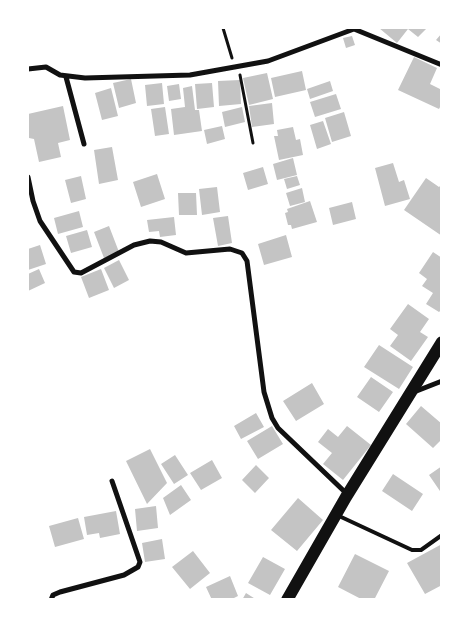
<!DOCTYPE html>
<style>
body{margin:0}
#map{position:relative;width:469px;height:627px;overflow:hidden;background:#fff;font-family:Rubik,sans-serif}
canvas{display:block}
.frame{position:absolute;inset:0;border:29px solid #fff;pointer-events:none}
</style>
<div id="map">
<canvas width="469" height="627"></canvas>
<div class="frame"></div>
</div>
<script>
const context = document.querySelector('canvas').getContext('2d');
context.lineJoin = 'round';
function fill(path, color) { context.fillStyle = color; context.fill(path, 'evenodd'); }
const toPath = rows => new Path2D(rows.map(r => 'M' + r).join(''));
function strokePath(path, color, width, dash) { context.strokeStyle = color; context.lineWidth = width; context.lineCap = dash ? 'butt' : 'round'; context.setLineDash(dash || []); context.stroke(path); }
fill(toPath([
 [379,28,427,28,418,37,408,29,397,43],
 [442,33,442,44,436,40],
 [352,36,355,45,346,48,343,38],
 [414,57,437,68,430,84,442,90,442,103,439,109,398,90],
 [302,71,306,90,275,97,271,78],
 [267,73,273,99,249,105,243,78],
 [131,79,136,103,119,108,113,83],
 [240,80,241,104,219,106,218,81],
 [330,81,333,91,310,99,307,89],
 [162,83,164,104,147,106,145,85],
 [212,83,214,107,197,109,195,84],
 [179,84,181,99,169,101,167,86],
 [192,86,195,110,199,110,202,131,174,135,171,109,185,107,183,88],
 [111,88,118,116,102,120,95,93],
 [336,94,341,109,315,117,310,102],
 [272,103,274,124,252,127,249,106],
 [63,106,70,140,58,143,61,157,39,162,34,139,29,138,28,114],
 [165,107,169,134,155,136,151,109],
 [242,107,245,122,225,127,222,112],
 [344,112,351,136,332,142,325,118],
 [323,121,331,144,317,149,310,125],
 [222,126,225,139,207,144,204,130],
 [293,127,296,140,300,139,303,155,279,160,274,136,278,136,277,130],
 [112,147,118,180,99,184,94,150],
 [293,158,297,175,277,180,273,164],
 [393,163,399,182,404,180,410,199,385,206,375,168],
 [263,167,268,184,248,190,243,173],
 [157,174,165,199,141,207,133,182],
 [81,176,86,199,71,203,65,180],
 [297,176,300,185,287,189,284,179],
 [426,178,439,187,442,184,442,236,404,210],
 [217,187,220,212,202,215,199,189],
 [302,188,305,202,290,206,286,193],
 [178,193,196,193,197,215,179,215],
 [310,201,317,222,292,229,291,225,288,225,285,213,288,212,287,209],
 [352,202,356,219,333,225,329,208],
 [79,211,83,227,58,234,54,218],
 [228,216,232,243,218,246,213,218],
 [174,217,176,235,160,237,159,231,149,232,147,220],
 [109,226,119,252,104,258,94,232],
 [87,230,92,247,71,253,66,236],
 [286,235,292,257,264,265,258,244],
 [40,245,46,264,28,270,28,249],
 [433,252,442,258,442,309,439,312,426,304,433,293,422,286,427,279,419,273],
 [119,260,129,280,114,288,104,268],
 [39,269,45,283,28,291,28,274],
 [101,269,109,290,89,298,81,277],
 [408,304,429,319,420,332,428,337,411,361,390,346,398,335,390,329],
 [379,345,413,367,399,389,364,367],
 [371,377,393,392,379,412,357,397],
 [312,383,324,404,296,421,283,401],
 [421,406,442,424,442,439,433,448,406,424],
 [256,413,264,427,241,439,234,426],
 [272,426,283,444,258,459,247,441],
 [347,426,371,445,343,480,323,464,332,453,318,442,328,429,338,437],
 [150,449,167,483,147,504,126,461],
 [175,455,188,475,174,484,161,464],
 [212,460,222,478,201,490,190,473],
 [256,465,269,478,255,493,242,480],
 [442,466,442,494,429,475],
 [393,474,423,494,412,511,382,491],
 [181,485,191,500,170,515,163,498],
 [298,498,323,520,297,551,271,530],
 [156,506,158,528,137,531,135,509],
 [116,511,120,534,100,538,99,533,87,535,84,517],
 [78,518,84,539,55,547,49,526],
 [162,539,165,559,145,562,142,543],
 [442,544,442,585,425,594,407,563],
 [193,551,210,573,190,589,172,567],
 [355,554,389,571,374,600,363,600,338,587],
 [263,557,285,569,270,595,248,583],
 [230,576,238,596,230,600,212,600,206,587],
 [246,593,257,600,242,600]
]), '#c4c4c4');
strokePath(toPath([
 [223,28,232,58],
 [240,75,253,143]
]), '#111', 3);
strokePath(toPath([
 [339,516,412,550,421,550,442,535]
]), '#111', 4);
strokePath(toPath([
 [28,69,46,67,60,75,85,78,190,75,268,61,354,29,442,65],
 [66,77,84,144],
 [28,177,33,201,40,221,74,272,81,273,134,245,150,241,161,242,186,253,230,249,242,253,247,261,264,392,272,418,278,428,347,494],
 [414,392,442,381],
 [51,600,53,595,60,592,124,575,138,567,140,562,112,481]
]), '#111', 5);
strokePath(toPath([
 [287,600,346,497,442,342]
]), '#111', 12);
</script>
